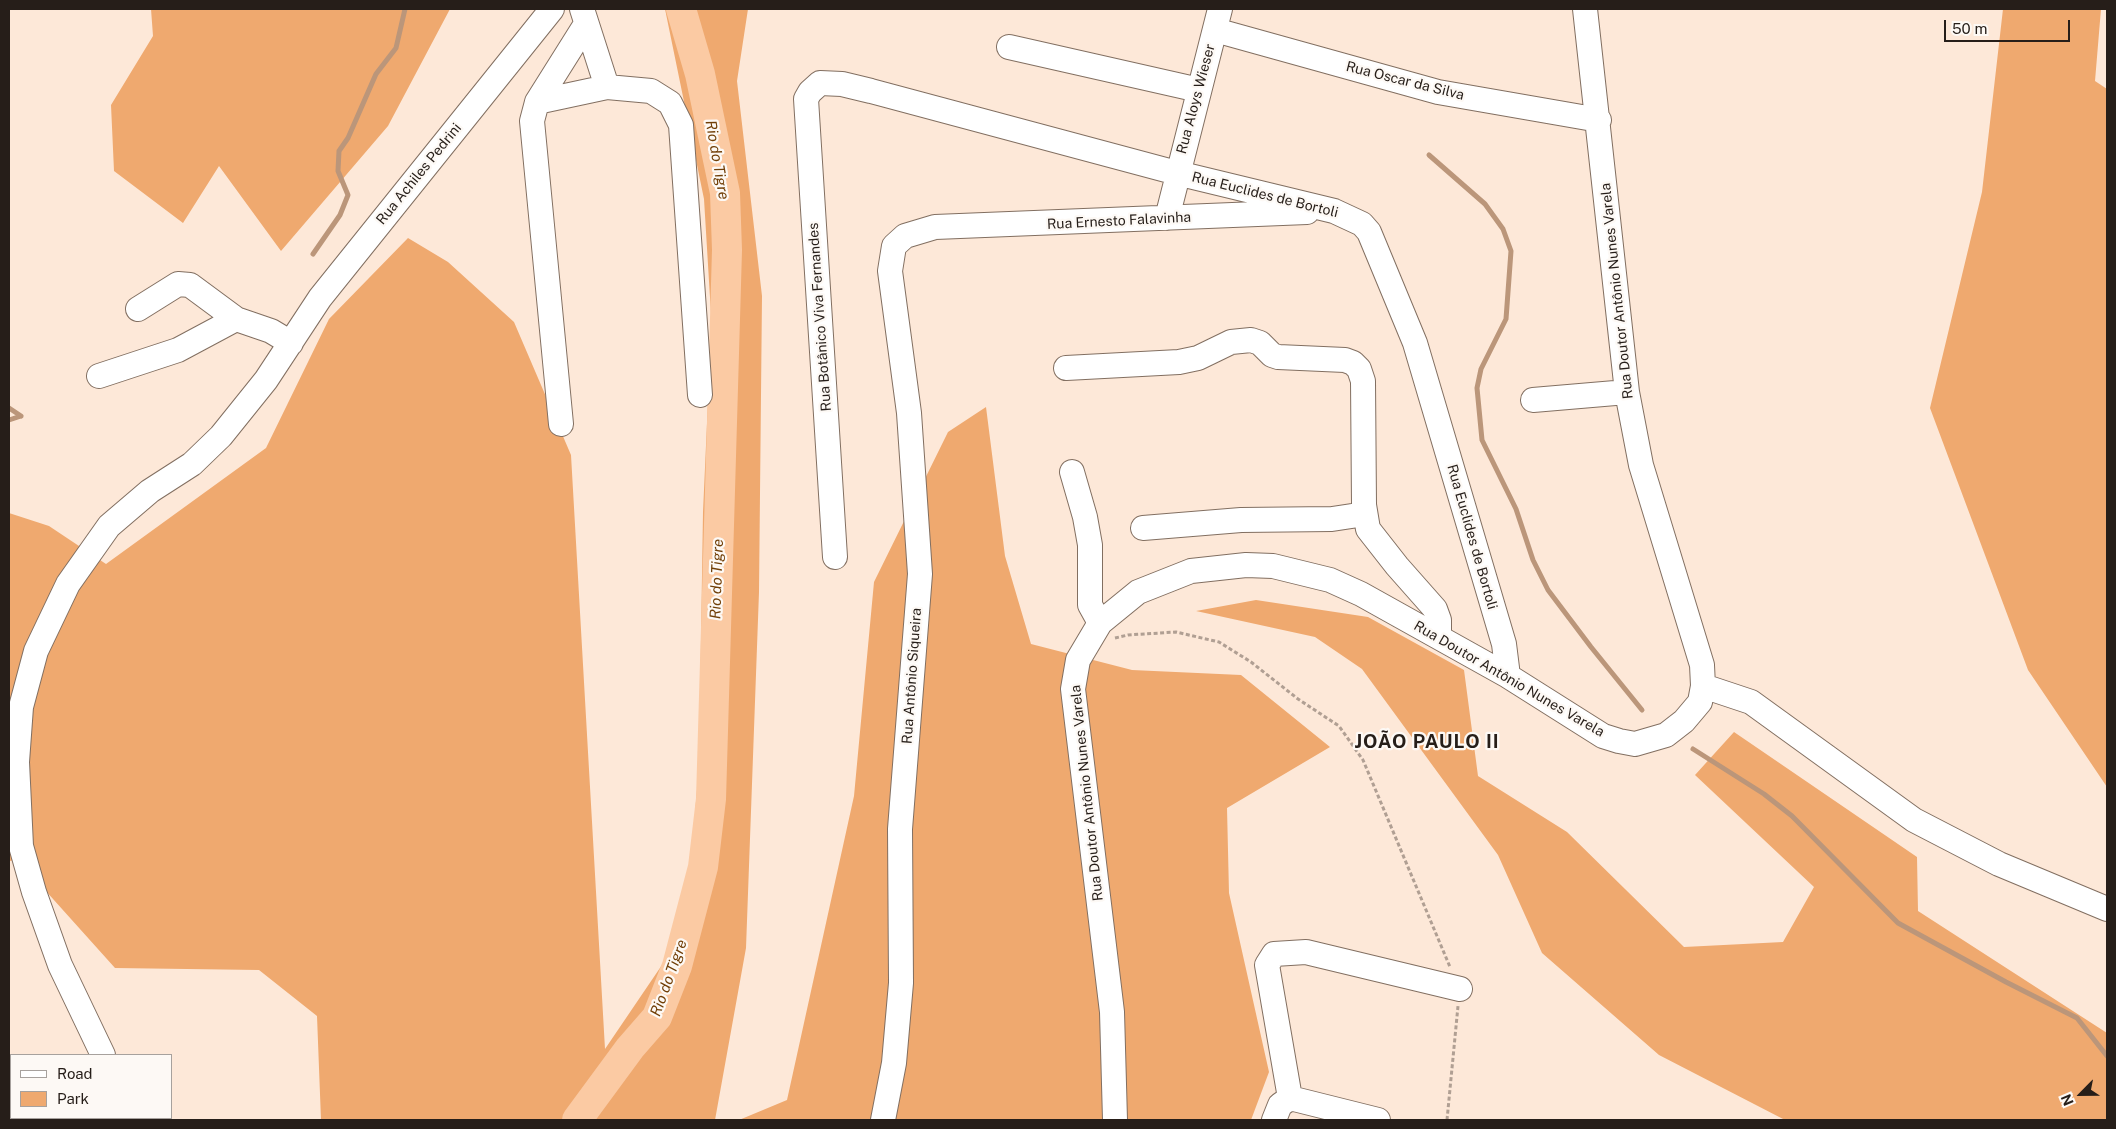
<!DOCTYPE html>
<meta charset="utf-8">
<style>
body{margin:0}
#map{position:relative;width:2116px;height:1129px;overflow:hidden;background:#fde8d8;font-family:"Public Sans",sans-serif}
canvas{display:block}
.frame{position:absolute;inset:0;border:10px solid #261e19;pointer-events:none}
.legend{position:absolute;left:10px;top:1054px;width:162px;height:65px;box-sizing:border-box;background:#fdf9f5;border:1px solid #a7a19d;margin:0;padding:6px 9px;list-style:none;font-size:15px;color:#261e19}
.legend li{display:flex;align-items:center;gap:10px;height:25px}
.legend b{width:25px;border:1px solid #a7a19d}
.north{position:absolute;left:2056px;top:1069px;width:50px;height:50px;-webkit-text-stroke:4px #fdf9f5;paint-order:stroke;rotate:247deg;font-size:14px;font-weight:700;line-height:20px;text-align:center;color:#261e19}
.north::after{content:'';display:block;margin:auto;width:18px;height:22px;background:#261e19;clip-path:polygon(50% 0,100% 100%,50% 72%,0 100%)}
.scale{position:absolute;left:1944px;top:20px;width:126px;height:22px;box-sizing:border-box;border:2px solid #261e19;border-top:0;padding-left:6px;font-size:15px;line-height:18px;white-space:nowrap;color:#261e19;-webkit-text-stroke:4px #fdf9f5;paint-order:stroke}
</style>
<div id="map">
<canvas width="2116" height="1129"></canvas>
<div class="frame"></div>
<ul class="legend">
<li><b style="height:6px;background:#fff"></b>Road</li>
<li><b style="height:14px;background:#efa96f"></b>Park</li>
</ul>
<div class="north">N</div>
<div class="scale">50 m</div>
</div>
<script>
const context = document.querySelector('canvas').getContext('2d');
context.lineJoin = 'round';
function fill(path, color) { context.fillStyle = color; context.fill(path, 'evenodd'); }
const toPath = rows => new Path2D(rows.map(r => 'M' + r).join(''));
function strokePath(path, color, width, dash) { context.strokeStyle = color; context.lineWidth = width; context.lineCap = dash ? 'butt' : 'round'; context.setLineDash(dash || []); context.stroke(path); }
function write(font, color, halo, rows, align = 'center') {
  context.font = font + ' "Public Sans",sans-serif'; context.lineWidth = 4.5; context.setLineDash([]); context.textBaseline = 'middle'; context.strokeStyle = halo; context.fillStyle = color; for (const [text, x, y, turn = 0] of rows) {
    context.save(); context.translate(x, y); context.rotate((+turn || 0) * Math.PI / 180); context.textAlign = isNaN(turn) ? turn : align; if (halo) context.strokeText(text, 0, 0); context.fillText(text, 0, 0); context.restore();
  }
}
fill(toPath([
 [151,9,450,9,388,126,281,251,219,166,183,223,114,171,111,105,153,36],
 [665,9,748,9,737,81,762,296,759,592,746,948,715,1120,321,1120,317,1016,259,970,115,968,18,860,9,861,9,513,49,526,106,564,266,448,329,319,408,238,448,262,514,322,571,455,605,1049,664,962,690,874,699,765,703,512,708,401,715,387,718,326,711,314,704,199],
 [2003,9,2101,9,2095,81,2107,89,2107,787,2028,670,1930,408,1982,192],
 [986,407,1005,556,1031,644,1132,670,1241,675,1330,747,1227,808,1229,893,1269,1072,1251,1120,739,1120,787,1100,854,796,874,582,948,432],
 [1256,600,1368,617,1464,670,1478,776,1567,832,1684,947,1783,942,1814,887,1695,775,1734,732,1917,857,1918,911,2107,1033,2107,1120,1785,1120,1659,1055,1542,953,1498,855,1362,669,1315,637,1196,611]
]), '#efa96f');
strokePath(toPath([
 [1429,155,1485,204,1503,229,1511,251,1506,319,1481,369,1477,388,1482,440,1516,509,1533,560,1548,590,1591,647,1642,710],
 [313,254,340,215,348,195,338,171,339,151,348,138,376,74,396,48,405,9],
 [9,408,21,416],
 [9,420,21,416],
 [1693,749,1764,794,1792,816,1898,923,2006,982,2077,1018,2107,1056]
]), '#bb967a', 5);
strokePath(toPath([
 [577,1120,630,1048,657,1017,677,966,703,867,711,799,727,250,725,193,700,74,681,9]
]), '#fbcaa3', 30);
const minor = toPath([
 [582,9,607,87,651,91,670,103,681,125,700,395],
 [1215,30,1438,92,1599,120],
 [1009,47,1199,90],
 [537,102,607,87],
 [1167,218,1220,9],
 [138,309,178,284,190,285,236,319],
 [1066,368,1179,362,1198,358,1231,342,1251,340,1260,343,1272,355,1278,357,1345,360,1353,363,1359,369,1363,381,1364,505,1368,529,1397,566,1435,609,1439,620,1439,637],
 [99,376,178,350,236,319,271,331,291,343],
 [1533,400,1627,392],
 [561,424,532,121,537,102,586,24],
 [1072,472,1085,517,1090,545,1090,605,1100,623],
 [1143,528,1241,520,1332,519,1365,514],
 [835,557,806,99,810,92,820,83,842,84,871,91,1177,173,1334,211,1362,224,1369,232,1415,343,1504,644,1508,676],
 [1703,686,1751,702,1914,820,1999,864,2107,909],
 [103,1055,60,965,34,892,21,846,17,762,21,707,36,651,68,584,109,526,150,491,192,464,221,436,266,380,320,298,552,9],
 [1290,1098,1267,965,1274,954,1306,952,1460,989],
 [1290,1098,1378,1120],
 [136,1118,137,1120],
 [883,1120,894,1063,901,983,900,829,920,574,909,413,890,271,894,246,905,236,935,227,1307,212],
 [1115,1120,1112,1012,1073,689,1078,660,1100,623,1138,592,1191,571,1246,565,1273,566,1330,580,1361,594,1508,676,1603,736,1619,741,1635,744,1666,735,1684,721,1700,702,1703,686,1702,665,1641,465,1627,392,1585,9],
 [1274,1120,1280,1105,1290,1098]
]);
strokePath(minor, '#826f61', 26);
strokePath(toPath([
 [1115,638,1128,635,1176,632,1219,642,1251,662,1298,699,1339,726,1363,760,1450,967],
 [1447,1120,1458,1006]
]), '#b09f93', 3, [4, 2.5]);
strokePath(minor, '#fff', 24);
write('14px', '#261e19', '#fdf9f5', [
 ["Rua Oscar da Silva",1405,81,14],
 ["Rua Aloys Wieser",1196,99,-75],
 ["Rua Achiles Pedrini",419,174,-51],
 ["Rua Euclides de Bortoli",1265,195,14],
 ["Rua Ernesto Falavinha",1119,221,-3],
 ["Rua Doutor Antônio Nunes Varela",1617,291,-96],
 ["Rua Botânico Viva Fernandes",820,317,-94],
 ["Rua Euclides de Bortoli",1472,537,74],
 ["Rua Antônio Siqueira",912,676,-86],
 ["Rua Doutor Antônio Nunes Varela",1509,679,30],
 ["Rua Doutor Antônio Nunes Varela",1087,793,-96]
]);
write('italic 15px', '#713f07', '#fdf9f5', [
 ["Rio do Tigre",717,160,80],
 ["Rio do Tigre",717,579,-88],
 ["Rio do Tigre",669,978,-70]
]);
context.letterSpacing = '1px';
write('bold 19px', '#261e19', '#fdf9f5', [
 ["JOÃO PAULO II",1427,742]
]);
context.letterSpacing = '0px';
</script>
